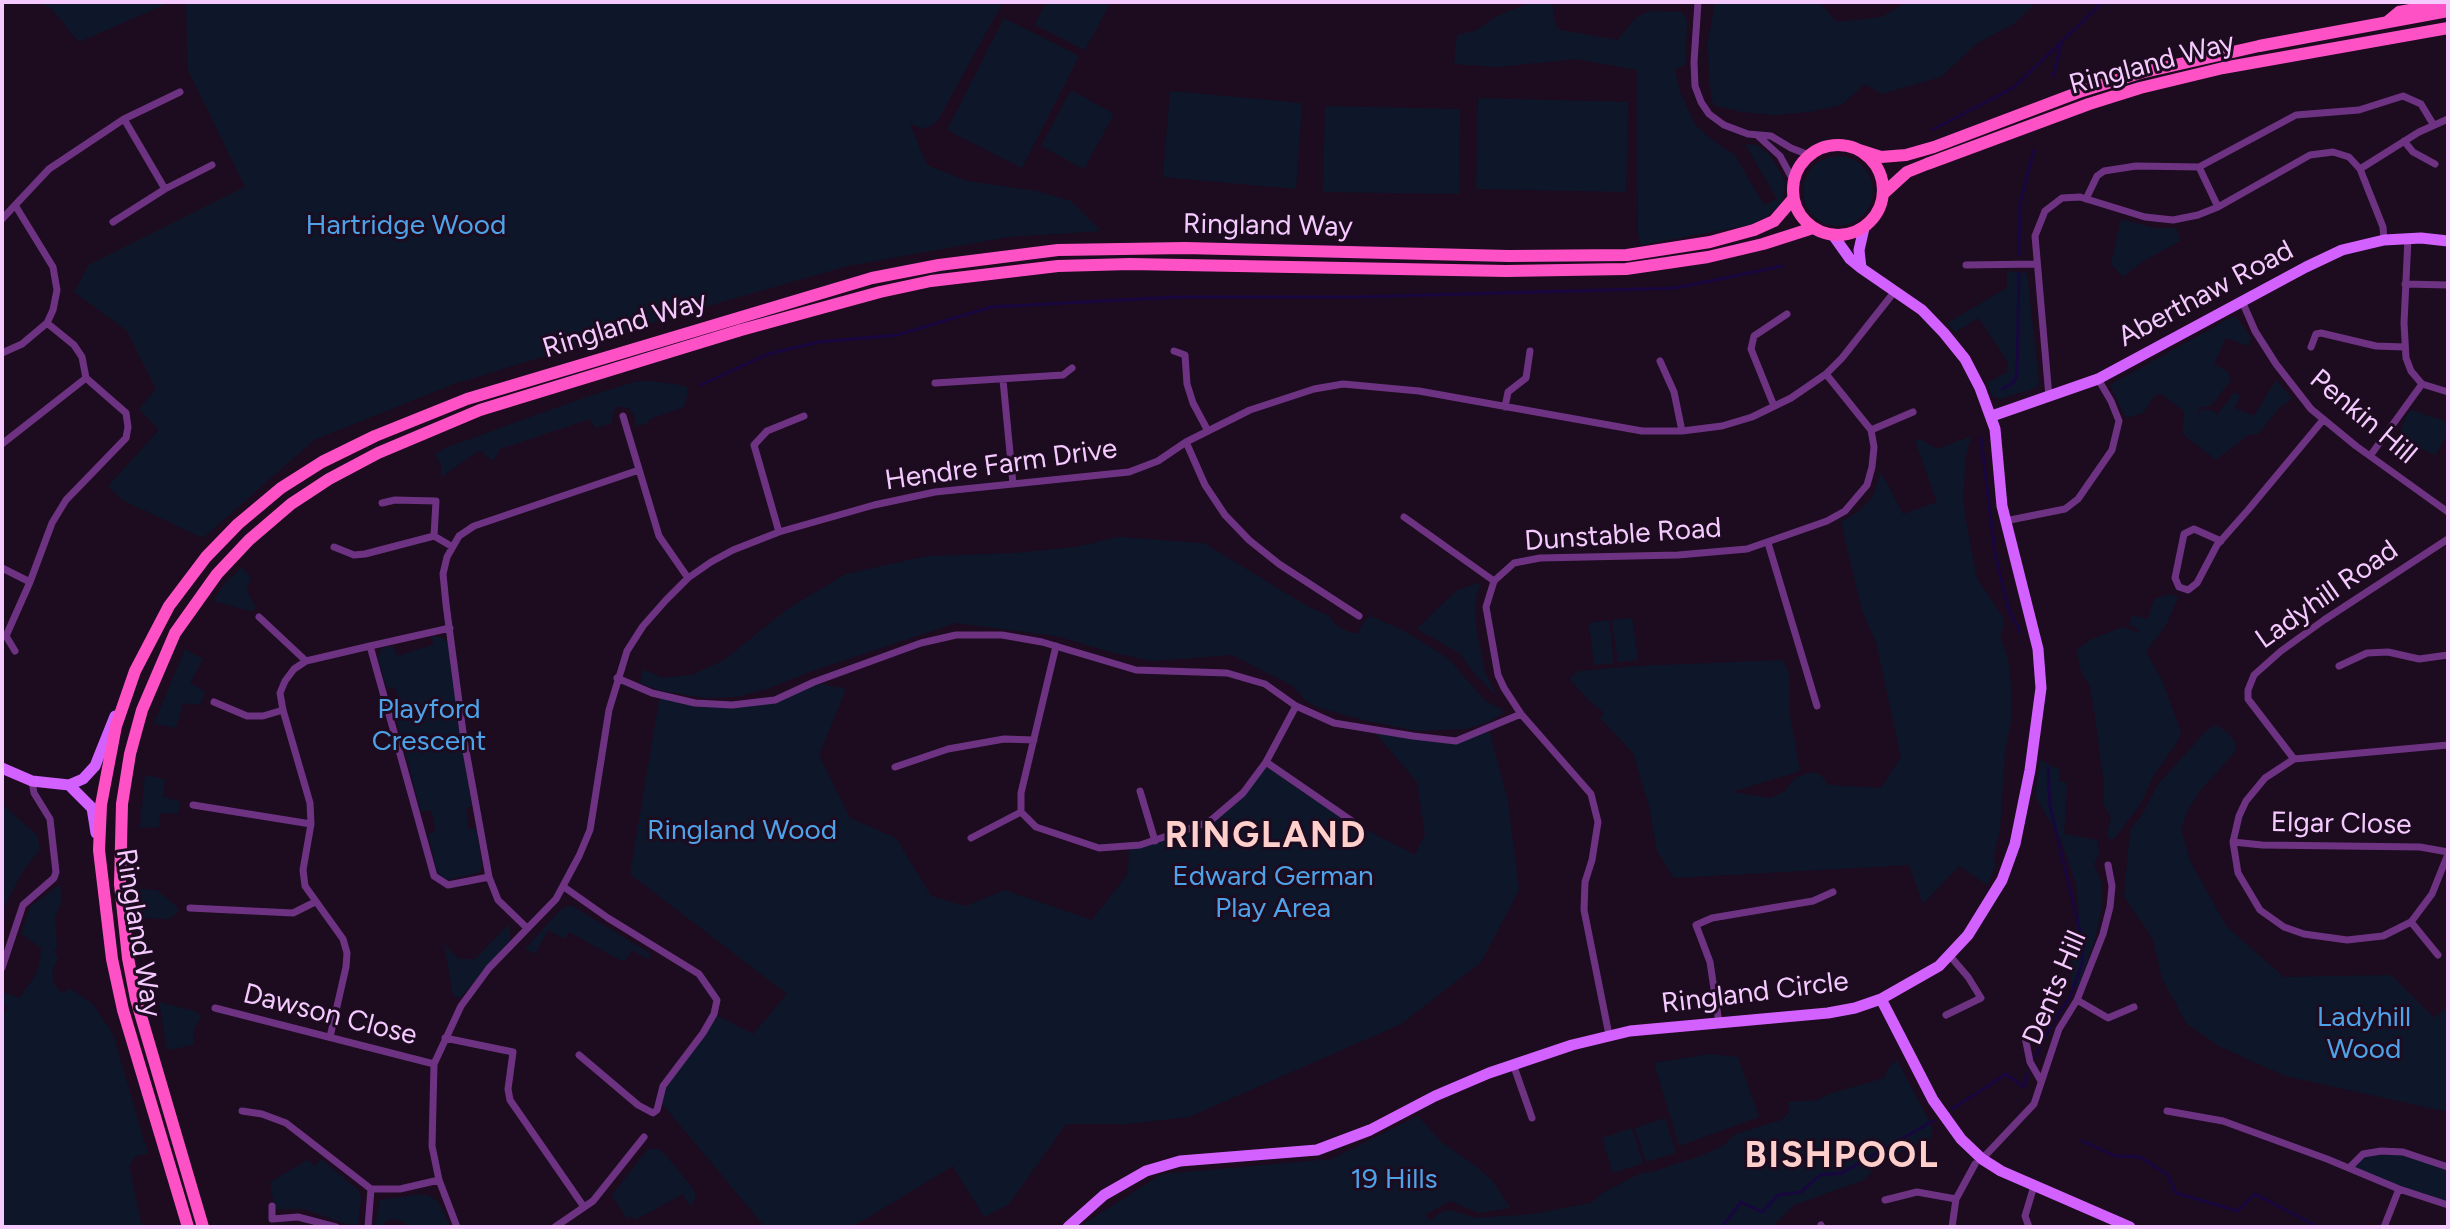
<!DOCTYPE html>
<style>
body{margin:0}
#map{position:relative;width:2450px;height:1229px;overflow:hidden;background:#1d0b20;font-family:Figtree,sans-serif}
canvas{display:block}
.frame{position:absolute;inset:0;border:4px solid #f5caff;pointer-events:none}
</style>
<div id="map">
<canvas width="2450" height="1229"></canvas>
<div class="frame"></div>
</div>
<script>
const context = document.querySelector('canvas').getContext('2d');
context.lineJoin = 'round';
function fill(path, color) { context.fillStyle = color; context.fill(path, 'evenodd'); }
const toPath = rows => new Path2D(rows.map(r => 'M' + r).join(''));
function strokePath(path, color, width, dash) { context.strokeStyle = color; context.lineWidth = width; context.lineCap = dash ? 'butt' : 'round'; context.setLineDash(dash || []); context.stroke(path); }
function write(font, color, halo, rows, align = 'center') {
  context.font = font + ' Figtree,sans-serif'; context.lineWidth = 6; context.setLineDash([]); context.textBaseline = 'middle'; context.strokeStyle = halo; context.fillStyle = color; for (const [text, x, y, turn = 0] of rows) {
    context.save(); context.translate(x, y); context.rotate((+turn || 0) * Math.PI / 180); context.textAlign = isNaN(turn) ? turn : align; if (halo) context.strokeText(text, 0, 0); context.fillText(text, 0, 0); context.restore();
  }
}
fill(toPath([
 [37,2,171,2,79,42,51,8],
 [186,2,1003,2,938,120,929,127,921,128,910,124,927,165,967,181,1036,191,1071,201,1101,231,1008,237,848,266,701,308,454,384,314,440,203,538,122,500,108,486,159,430,139,409,156,389,127,331,74,292,89,265,245,187,188,70],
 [1046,2,1103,2,1109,5,1085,50,1035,25],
 [1532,2,1552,2,1555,25,1561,30,1617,40,1637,17,1649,11,1682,12,1687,21,1685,65,1675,69,1680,92,1696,126,1716,143,1734,154,1764,205,1777,199,1745,144,1757,145,1770,155,1785,181,1782,204,1766,217,1750,225,1641,245,1638,233,1637,70,1576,59,1496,67,1454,64,1457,35,1477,30,1497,16],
 [1715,2,1819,2,1837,22,1882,17,1907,2,2036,2,2015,23,1976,44,1941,77,1881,94,1865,84,1841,105,1809,112,1773,115,1742,112,1713,105,1709,80,1708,42],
 [1004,18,1079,56,1022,168,947,130],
 [1071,90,1114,114,1084,169,1041,146],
 [1170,91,1302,103,1296,189,1163,177],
 [1478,98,1628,102,1626,192,1476,189],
 [1325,106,1460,109,1459,194,1323,192],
 '1803 191a35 35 0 1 1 70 0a35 35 0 1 1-70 0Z',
 [2121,219,2155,228,2176,228,2180,241,2142,262,2123,277,2111,264],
 [2007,271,2027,273,2039,384,2036,388,2000,399,1993,397,1987,383,2007,372,2008,362,1979,318,1955,332,1947,323,2007,288],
 [2230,318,2237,318,2251,338,2248,346,2226,338,2214,364,2227,371,2231,380,2211,406,2200,407,2197,415,2203,409,2214,411,2217,415,2235,392,2240,396,2235,408,2254,416,2276,380,2292,398,2278,409,2258,434,2248,435,2216,460,2183,434,2184,411,2160,393,2155,395,2143,413,2126,418,2110,385],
 [653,381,686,386,688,392,684,407,650,419,646,424,635,426,635,417,629,408,618,406,613,411,612,423,595,428,590,419,500,449,493,461,480,450,441,477,441,465,435,454,445,448,583,398,633,382],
 [2412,410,2448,422,2448,433,2435,455,2398,437,2407,414],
 [1971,436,1966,456,1963,499,1966,521,1977,579,2003,617,2004,625,2000,637,2008,659,2011,685,2011,721,2005,751,2000,830,1993,859,1996,865,1987,885,1959,866,1923,904,1909,865,1674,878,1657,851,1649,806,1633,753,1600,718,1604,713,1588,700,1569,678,1579,671,1637,666,1783,660,1790,676,1790,716,1800,771,1732,792,1771,798,1785,791,1795,778,1811,772,1821,775,1828,785,1881,788,1901,757,1876,642,1862,611,1841,522,1858,512,1872,498,1881,472,1903,514,1937,502,1915,441,1920,439,1937,449],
 [1117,537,1204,543,1307,606,1329,616,1337,626,1351,633,1358,633,1366,618,1373,617,1406,632,1449,659,1485,701,1502,709,1503,713,1489,722,1465,729,1417,731,1363,720,1317,707,1305,700,1293,686,1232,655,1153,661,1110,652,1056,636,956,623,815,670,769,688,737,697,704,698,659,690,640,683,643,669,662,678,692,675,724,660,786,610,846,574,927,556,1015,553,1076,547],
 [242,567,251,578,246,589,256,608,251,611,213,601,224,584],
 [1478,583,1480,586,1475,601,1476,627,1485,673,1497,696,1474,673,1459,653,1417,629,1456,591],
 [2172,594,2178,598,2167,623,2146,652,2162,680,2181,732,2176,744,2154,775,2141,803,2114,839,2109,839,2107,833,2111,818,2103,803,2104,785,2094,709,2090,686,2081,672,2077,650,2090,640,2122,627,2140,633,2140,630,2129,625,2132,615,2148,619,2154,599],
 [1632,618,1638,660,1618,662,1612,620],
 [1609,620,1614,663,1594,665,1589,623],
 [432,636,444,638,449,646,472,806,466,808,468,829,476,828,482,866,478,873,447,880,440,876,436,867,428,834,436,832,431,810,421,812,395,714,403,712,395,687,387,689,378,657,382,648,390,646,394,648,397,656,433,645],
 [185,649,203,659,190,683,205,692,200,705,183,703,176,728,154,724],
 [814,682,846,689,819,755,850,818,896,838,931,896,966,906,1005,890,1092,920,1128,874,1129,846,1209,822,1243,793,1266,762,1359,826,1415,855,1425,834,1417,782,1371,728,1455,741,1489,729,1508,802,1519,890,1481,962,1401,1024,1189,1117,1127,1124,1066,1124,1009,1204,984,1217,953,1166,852,1227,765,1227,659,1100,663,1086,714,1014,753,1034,787,994,630,874,660,695,695,703,775,700],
 [2217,725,2228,733,2236,744,2235,752,2199,792,2187,812,2181,830,2191,863,2227,927,2284,977,2391,975,2434,1018,2448,1006,2448,1112,2285,1076,2219,1046,2186,1023,2162,978,2153,939,2124,896,2130,830,2142,815,2159,783,2207,730],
 [2040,760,2059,769,2059,781,2067,783,2064,834,2097,840,2099,854,2094,865,2102,883,2102,905,2095,940,2079,985,2071,990,2073,944,2079,913,2076,884,2061,840,2035,796],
 [145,775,165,779,163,797,180,801,178,814,160,813,159,827,140,828],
 [2,804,37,835,40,850,24,869,2,911],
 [60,884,62,899,55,918,57,948,54,951,58,958,52,972,54,984,63,994,69,988,92,1003,113,1034,148,1154,136,1156,129,1166,142,1227,2,1227,2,1017,8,1007,2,1003,2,992,19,998,35,976,40,962,41,948,21,934,30,907],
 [139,889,157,890,178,908,178,912,169,919,143,918],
 [571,905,651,954,647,959,632,950,624,962,569,932,565,939,548,930,535,954,525,949,562,908],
 [510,923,510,941,460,998,453,996,444,944,459,959,475,959],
 [159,1002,198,1012,201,1017,193,1032,194,1045,167,1050],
 [1709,1054,1738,1057,1759,1117,1679,1146,1654,1063],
 [1897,1060,1933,1128,1931,1137,1882,1161,1864,1180,1794,1205,1773,1226,1079,1227,1162,1174,1332,1159,1418,1116,1440,1141,1478,1168,1492,1180,1510,1208,1479,1213,1450,1201,1425,1215,1430,1221,1439,1213,1450,1210,1475,1218,1532,1214,1591,1203,1602,1193,1641,1173,1652,1172,1703,1155,1724,1145,1735,1134,1781,1120,1790,1112,1788,1102,1818,1100,1829,1094,1884,1078,1889,1067],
 [1665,1118,1676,1153,1646,1162,1635,1128],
 [1632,1128,1643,1163,1613,1173,1602,1138],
 [656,1148,666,1155,692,1187,696,1196,695,1200,690,1206,683,1194,635,1220,631,1216,627,1219,612,1195,647,1150],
 [2403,1152,2448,1167,2448,1205,2349,1168,2363,1154],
 [307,1160,315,1166,320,1160,324,1161,358,1190,361,1198,358,1224,352,1226,304,1209,275,1209,270,1182],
 [420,1194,430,1196,438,1202,451,1227,409,1227,402,1221,392,1219,385,1222,382,1227,375,1227,380,1200]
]), '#0e172a');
strokePath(toPath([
 [2053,76,2061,45],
 [1932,130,2013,88,2103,2],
 [2019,255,2020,204,2034,150],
 [701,385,768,354,819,342,897,335,991,307,1177,297,1358,297,1676,288,1782,266],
 [2002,389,2013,383,2017,375,2019,273],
 [1981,438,1995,554,2008,608,2020,632],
 [2035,1057,2050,1027,2070,997,2082,964,2083,944,2050,806,2048,768],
 [1952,1109,2006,1074,2024,1087,2027,1073],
 [2082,1141,2115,1156,2140,1157,2168,1175,2176,1193,2238,1211,2255,1194,2318,1227],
 [1722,1227,1741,1202,1762,1212,1778,1195,1801,1192,1820,1175,1842,1173,1933,1121]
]), '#18063e', 3);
strokePath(toPath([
 [1698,2,1694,62,1695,86,1701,102,1709,114,1724,125,1748,134,1771,136,1791,148,1809,155],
 [124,119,165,189],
 [1758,136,1780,156,1793,180],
 [2404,141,2413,152,2435,164],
 [2199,167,2218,207],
 [2360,169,2419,132,2448,119],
 [2086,199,2097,176,2104,171,2136,166,2199,167,2296,115,2359,110,2403,96,2421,104,2433,124],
 [2,219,49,169,124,119,180,92],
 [113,222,165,189,212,165],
 [2408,238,2404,323,2406,358,2411,371,2422,384,2448,392],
 [1966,265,2036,264],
 [2405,284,2448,285],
 [2242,301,2255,331,2276,364,2311,409,2356,446,2448,512],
 [2311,347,2316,334,2321,333,2376,346,2404,347],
 [1174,351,1185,355,1187,384,1193,403,1208,431],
 [2,353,22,344,47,323,53,310,57,290,53,267,15,205],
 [1660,361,1674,392,1682,431],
 [1003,380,1013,484],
 [935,383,1063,375,1072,368],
 [2049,397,2035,236,2045,211,2062,198,2080,197,2145,217,2173,220,2198,215,2218,207,2310,155,2333,152,2349,157,2360,169,2383,227,2384,240],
 [1774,406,1751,349,1754,336,1787,314],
 [1505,407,1508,392,1526,378,1530,351],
 [623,416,659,536,688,578],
 [1871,430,1913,412],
 [1186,442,1205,485,1225,515,1249,540,1279,564,1359,616],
 [2,444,86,378,82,357,74,345,47,323],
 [2370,456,2422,384],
 [382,503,395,500,436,501,434,536],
 [1404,517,1494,581],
 [2005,521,2065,509,2078,499,2112,450,2119,421,2111,401,2098,379],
 [779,532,754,445,767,431,804,416],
 [2221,541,2194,529,2184,534,2175,578,2179,587,2188,590,2197,583,2217,545,2248,510,2323,420],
 [1768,543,1817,706],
 [334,547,354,555,365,554,434,536,451,546],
 [2,568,30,582,52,523,66,500,126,438,128,427,126,413,86,378],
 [259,617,306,661],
 [450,628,370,646,434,876,448,885,489,877],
 [1056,646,1021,793,1021,812,1036,827,1099,848,1140,845,1209,822,1243,793,1266,762,1296,706],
 [15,651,6,636,30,582],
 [2339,666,2367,653,2388,652,2419,659,2448,655],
 [617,678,652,693,695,703,732,705,775,700,814,682,921,643,956,635,1002,635,1042,642,1136,670,1227,673,1265,684,1296,706,1334,723,1413,736,1456,741,1521,714],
 [214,702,247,716,263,716,283,710],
 [2448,745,2294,759,2265,778,2246,801,2239,816,2233,842,2238,873,2260,910,2284,927,2304,934,2347,940,2383,936,2411,922,2432,894,2448,854],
 [2294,759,2248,699,2248,690,2254,675,2281,651,2324,620,2448,539],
 [1266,762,1359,826],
 [895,767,948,749,1004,739,1034,740],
 [1140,791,1155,841],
 [193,805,311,824],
 [971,838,1021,812],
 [2233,842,2262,845,2420,847,2448,852],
 [564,887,608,918,699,974,717,1000,714,1014,703,1033,663,1086,657,1110,653,1113,638,1105,579,1055],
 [190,908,293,913,315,902],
 [2411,922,2438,955],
 [527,928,498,900,489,877,464,740,446,604,443,574,447,557,459,536,474,526,639,470],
 [2,968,23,905,54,878,56,872,50,819,34,793,32,781],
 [2077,1000,2108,1018,2134,1007],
 [215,1008,434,1064],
 [1946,1015,1981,998,1968,977,1950,956],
 [1719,1023,1710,962,1696,925,1712,918,1813,901,1833,892],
 [1609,1035,1584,910,1585,882,1592,860,1598,822,1591,794,1521,714,1504,688,1498,675,1486,607,1494,581,1514,563,1540,558,1678,555,1747,549,1827,521,1845,511,1867,485,1872,467,1874,447,1871,430,1826,374],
 [330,1037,346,967,347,953,343,939,305,886,303,870,311,824,310,803,283,710,280,693,285,681,294,669,306,661,370,646],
 [2025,1037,2030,1062,2041,1081],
 [445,1038,513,1052,508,1089,510,1100,584,1207],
 [1513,1064,1532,1118],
 [242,1111,262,1114,286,1123,371,1189,400,1189,439,1180],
 [2167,1111,2223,1121,2327,1159,2399,1189,2448,1205],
 [1982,1159,2034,1104,2059,1029,2077,1000,2103,934,2110,907,2112,886,2108,865],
 [2349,1168,2363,1154,2381,1151,2403,1152,2448,1167],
 [1885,1200,1917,1192,1956,1199],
 [272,1206,272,1219,298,1217,336,1227],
 [1821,1225,1822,1227],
 [368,1227,371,1189],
 [457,1227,439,1180,432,1146,434,1064,461,1006,489,968,556,899,579,856,590,830,609,710,627,651,643,626,666,600,688,578,711,562,733,550,779,532,874,505,935,492,1129,472,1158,461,1186,442,1250,410,1314,389,1343,384,1419,391,1642,431,1682,431,1722,426,1752,417,1791,398,1826,374,1842,358,1895,291],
 [555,1227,593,1201,644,1137],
 [1952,1227,1956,1199,1975,1164],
 [2029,1227,2025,1216,2034,1186],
 [2384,1227,2399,1189]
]), '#6d3382', 7);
strokePath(toPath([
 [1861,268,1859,250,1864,228],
 [1992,416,2098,379,2306,267,2342,250,2384,240,2421,238,2448,241],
 [2,768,32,781,69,785,92,808,96,833],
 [69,785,83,779,95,766,115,716],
 [1881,999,1933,1100,1961,1139,1982,1159,2001,1171,2130,1227],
 [1068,1227,1104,1195,1146,1171,1180,1161,1317,1150,1370,1130,1435,1096,1489,1073,1572,1045,1630,1031,1828,1013,1855,1008,1881,999,1939,966,1968,935,2002,880,2015,844,2030,770,2041,688,2038,649,2002,506,1995,429,1980,388,1965,359,1944,333,1922,310,1861,268,1850,259,1833,235]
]), '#d361ff', 11);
strokePath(toPath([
 [2387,22,2399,12,2448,3],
 '1793 190a45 45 0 1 1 90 0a45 45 0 1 1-90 0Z',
 [1859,150,1881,157,1906,155,1934,147,2082,91,2140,73,2259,46,2448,11],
 [1884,193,1907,172,1927,164,2089,104,2140,88,2223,68,2448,28],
 [188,1227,123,1010,112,959,99,850,101,805,116,726,135,671,169,606,206,557,238,524,281,488,322,462,375,436,467,399,872,278,939,265,1058,250,1185,248,1509,256,1627,255,1710,242,1754,230,1774,221,1793,199],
 [203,1227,136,999,128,958,120,884,122,804,130,754,142,710,175,633,217,574,249,540,291,504,329,479,378,453,480,410,741,330,880,292,931,281,1058,266,1130,264,1506,271,1626,269,1708,257,1763,244,1813,228]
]), '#ff51c6', 12);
write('28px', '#f5caff', '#1d0b20', [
 ["Ringland Way",2152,64,-15],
 ["Ringland Way",1268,226,1],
 ["Aberthaw Road",2206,294,-28],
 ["Ringland Way",625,325,-17],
 ["Penkin Hill",2363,417,40],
 ["Hendre Farm Drive",1001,465,-8],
 ["Dunstable Road",1623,535,-4],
 ["Ladyhill Road",2327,595,-35],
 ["Elgar Close",2341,824,1],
 ["Ringland Way",138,933,81],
 ["Dents Hill",2055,988,-67],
 ["Ringland Circle",1755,993,-7],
 ["Dawson Close",330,1015,14]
]);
write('28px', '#4ea2e7', '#1d0b20', [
 ["Hartridge Wood",406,226],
 ["Playford",429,710],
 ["Crescent",429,742],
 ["Ringland Wood",742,831],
 ["Edward German",1273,877],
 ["Play Area",1273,909],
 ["Ladyhill",2364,1018],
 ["Wood",2364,1050],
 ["19 Hills",1394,1180]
]);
context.letterSpacing = '2px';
write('bold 36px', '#ffcfcc', '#1d0b20', [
 ["RINGLAND",1266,836],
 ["BISHPOOL",1842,1156]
]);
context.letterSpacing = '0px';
</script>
